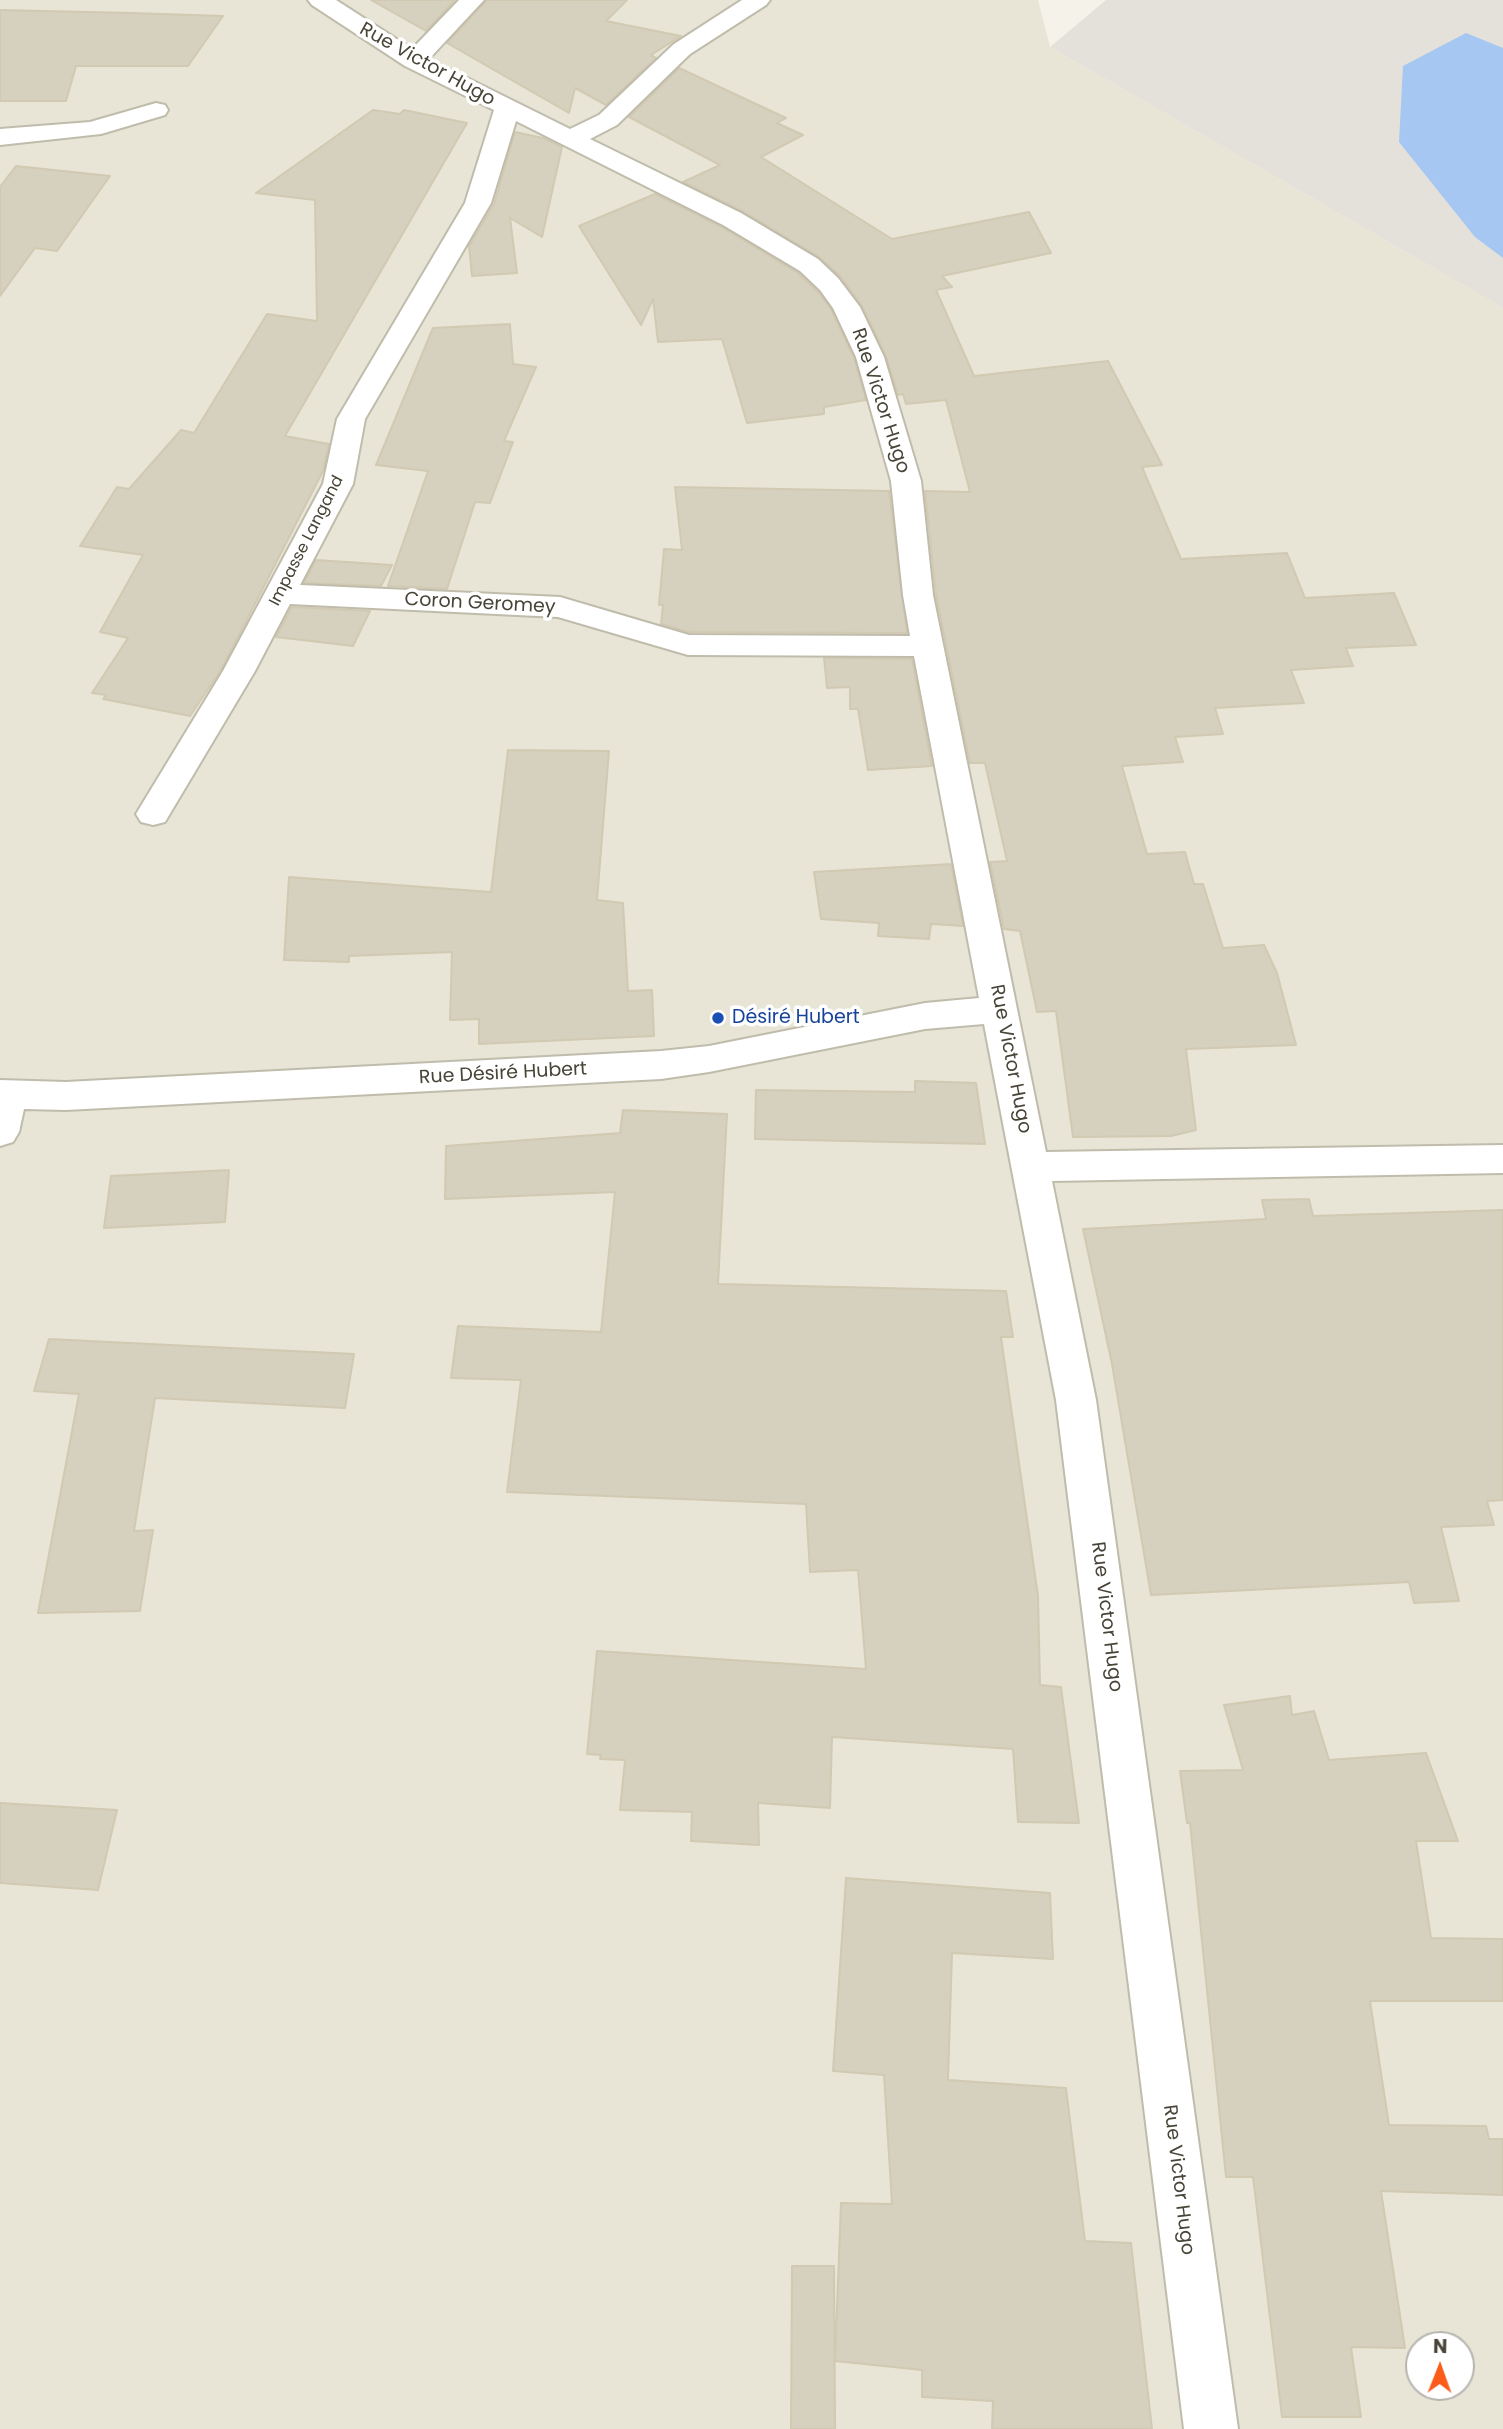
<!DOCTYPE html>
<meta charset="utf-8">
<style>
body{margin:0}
#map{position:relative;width:1503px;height:2429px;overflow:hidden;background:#f4f2e9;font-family:Poppins,sans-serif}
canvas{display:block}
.north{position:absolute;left:1405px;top:2331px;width:70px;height:70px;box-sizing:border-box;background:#fff;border:2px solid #b6b4af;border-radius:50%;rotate:1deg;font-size:19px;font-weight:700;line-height:28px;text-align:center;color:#484437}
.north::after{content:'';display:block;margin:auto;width:24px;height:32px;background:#fb5c19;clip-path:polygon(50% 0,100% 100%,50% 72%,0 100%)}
</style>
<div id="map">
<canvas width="1503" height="2429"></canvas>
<div class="north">N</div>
</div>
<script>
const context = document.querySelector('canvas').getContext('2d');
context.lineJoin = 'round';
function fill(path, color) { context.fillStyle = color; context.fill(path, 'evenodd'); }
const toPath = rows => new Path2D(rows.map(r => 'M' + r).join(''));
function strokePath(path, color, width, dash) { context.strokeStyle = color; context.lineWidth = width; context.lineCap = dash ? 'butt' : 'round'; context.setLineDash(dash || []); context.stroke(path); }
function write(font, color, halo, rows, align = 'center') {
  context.font = font + ' Poppins,sans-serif'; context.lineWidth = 7; context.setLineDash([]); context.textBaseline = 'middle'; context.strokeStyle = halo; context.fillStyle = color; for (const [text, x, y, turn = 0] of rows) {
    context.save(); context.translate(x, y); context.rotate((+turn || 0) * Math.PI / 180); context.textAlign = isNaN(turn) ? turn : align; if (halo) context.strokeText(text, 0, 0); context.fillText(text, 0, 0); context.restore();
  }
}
fill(toPath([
 [0,0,1038,0,1050,47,1503,308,1503,2429,0,2429],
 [1419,2345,1461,2345,1461,2387,1419,2387]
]), '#e8e5d7');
fill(toPath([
 [1106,0,1503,0,1503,308,1050,47]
]), '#e4e1da');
fill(toPath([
 [1466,33,1503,48,1503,258,1475,237,1399,142,1403,66]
]), '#a5c7f1');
const building = toPath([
 [371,0,455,0,426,31,371,0],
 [487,0,627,0,606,21,681,36,651,55,656,58,606,105,575,88,569,113,447,43,487,0],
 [0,10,132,13,223,16,188,66,76,66,66,101,0,101,0,10],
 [679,68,786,118,777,123,803,135,761,157,892,239,1029,212,1051,253,942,276,952,287,936,290,974,376,1108,361,1162,465,1142,467,1181,559,1287,553,1305,598,1394,593,1416,645,1346,648,1353,666,1291,670,1304,703,1215,708,1223,734,1175,737,1183,762,1122,766,1147,854,1185,852,1194,884,1203,884,1223,948,1264,945,1277,973,1296,1045,1186,1049,1196,1130,1171,1136,1073,1137,1056,1011,1037,1012,1020,931,1004,929,990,862,1007,861,985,763,970,763,936,595,925,491,970,492,946,400,906,404,903,394,898,395,886,356,862,306,840,276,819,257,742,211,683,182,720,165,629,117,679,68],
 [373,110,400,114,404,110,467,123,285,436,329,444,323,471,221,670,190,716,103,699,106,695,92,693,128,638,100,632,143,555,80,546,117,487,129,489,181,430,194,433,267,314,317,321,315,200,256,193,373,110],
 [515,132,543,138,562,147,542,237,510,218,517,273,472,276,469,246,494,204,515,132],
 [16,166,110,176,57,251,35,248,0,296,0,187,16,166],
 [655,194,722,227,798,273,818,292,831,309,854,358,866,400,824,407,824,414,747,423,722,339,658,342,653,299,641,325,579,226,655,194],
 [510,324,513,364,536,367,504,441,513,442,490,503,475,502,447,589,388,586,428,471,376,465,433,328,510,324],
 [675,487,889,491,907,633,689,632,661,624,663,605,659,605,664,549,682,550,675,487],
 [316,560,392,565,381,586,304,583,316,560],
 [292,607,370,611,353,646,276,637,292,607],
 [824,658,912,659,932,766,868,770,858,709,850,709,850,687,827,688,824,658],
 [508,750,609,751,597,900,623,903,628,991,652,990,654,1036,479,1044,479,1019,450,1020,452,952,349,956,349,962,284,960,289,877,491,892,508,750],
 [951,864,963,926,931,924,929,939,878,936,879,923,821,919,814,872,951,864],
 [915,1081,976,1083,985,1144,755,1139,756,1090,915,1092,915,1081],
 [623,1110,727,1114,718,1284,1006,1291,1013,1337,1001,1337,1038,1596,1040,1685,1061,1687,1079,1823,1018,1822,1013,1749,832,1737,830,1808,758,1803,759,1845,691,1841,692,1812,620,1810,625,1760,600,1759,601,1755,587,1754,597,1651,866,1669,858,1570,810,1572,806,1504,507,1492,521,1380,451,1378,458,1326,601,1332,615,1192,445,1199,446,1146,620,1133,623,1110],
 [229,1170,225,1222,104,1228,111,1176,229,1170],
 [1309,1199,1313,1216,1503,1210,1503,1500,1487,1501,1494,1525,1441,1527,1459,1601,1414,1603,1409,1582,1151,1595,1112,1364,1083,1229,1266,1219,1262,1200,1309,1199],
 [49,1339,231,1348,354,1354,345,1408,155,1398,134,1531,153,1530,140,1611,38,1613,79,1394,34,1391,49,1339],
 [1290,1696,1292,1715,1314,1711,1329,1760,1426,1753,1458,1841,1416,1841,1431,1938,1503,1939,1503,2001,1370,2001,1389,2125,1486,2126,1489,2139,1503,2139,1503,2195,1381,2191,1405,2348,1351,2347,1361,2417,1282,2417,1253,2177,1226,2177,1190,1823,1187,1823,1180,1771,1243,1770,1224,1705,1290,1696],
 [0,1803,117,1810,98,1890,0,1883,0,1803],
 [846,1878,1050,1893,1053,1959,952,1953,948,2080,1066,2088,1085,2241,1131,2243,1152,2429,992,2429,993,2401,922,2397,922,2370,835,2361,841,2203,892,2204,884,2075,833,2071,846,1878],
 [792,2266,834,2266,835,2429,791,2429,792,2266]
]);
fill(building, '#d6d0be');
strokePath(building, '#d1c9b1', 2);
const minor = toPath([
 [308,0,336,0,412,49,459,0,484,0,429,59,570,129,599,115,674,44,742,0,770,0,766,5,690,54,617,125,590,139,741,213,818,259,838,278,860,307,884,357,921,481,933,595,1046,1152,1503,1145,1503,1173,1052,1181,1096,1400,1238,2429,1184,2429,1056,1400,984,1024,925,1029,709,1072,661,1079,66,1110,24,1109,19,1132,13,1142,0,1146,0,1080,66,1082,661,1051,709,1046,925,1003,979,998,914,656,688,655,558,617,290,604,255,671,165,822,153,825,141,822,136,814,223,671,323,484,337,419,465,203,494,110,405,66,312,5,308,0],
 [516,121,723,225,800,271,820,290,833,308,856,357,891,481,903,595,910,636,689,635,560,597,300,585,353,484,365,419,491,203,516,121],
 [156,103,165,105,168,110,165,115,101,134,0,145,0,129,90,122,156,103]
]);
strokePath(minor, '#c0bcab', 4);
fill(minor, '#fff');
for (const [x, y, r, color] of [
 [718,1018,7,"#1a4fb4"]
]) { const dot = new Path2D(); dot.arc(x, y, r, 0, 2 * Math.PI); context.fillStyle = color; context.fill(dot); strokePath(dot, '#fff', 2.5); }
write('16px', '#484437', '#fff', [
 ["Impasse Langand",307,541,-63]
]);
write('19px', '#484437', '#fff', [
 ["Rue Victor Hugo",427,65,29],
 ["Rue Victor Hugo",880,401,72],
 ["Coron Geromey",480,604,3],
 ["Rue Victor Hugo",1010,1059,79],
 ["Rue Désiré Hubert",503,1074,-3],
 ["Rue Victor Hugo",1106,1617,83],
 ["Rue Victor Hugo",1178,2180,83]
]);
write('19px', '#164399', '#fff', [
 ["Désiré Hubert",732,1018]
], 'left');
</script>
